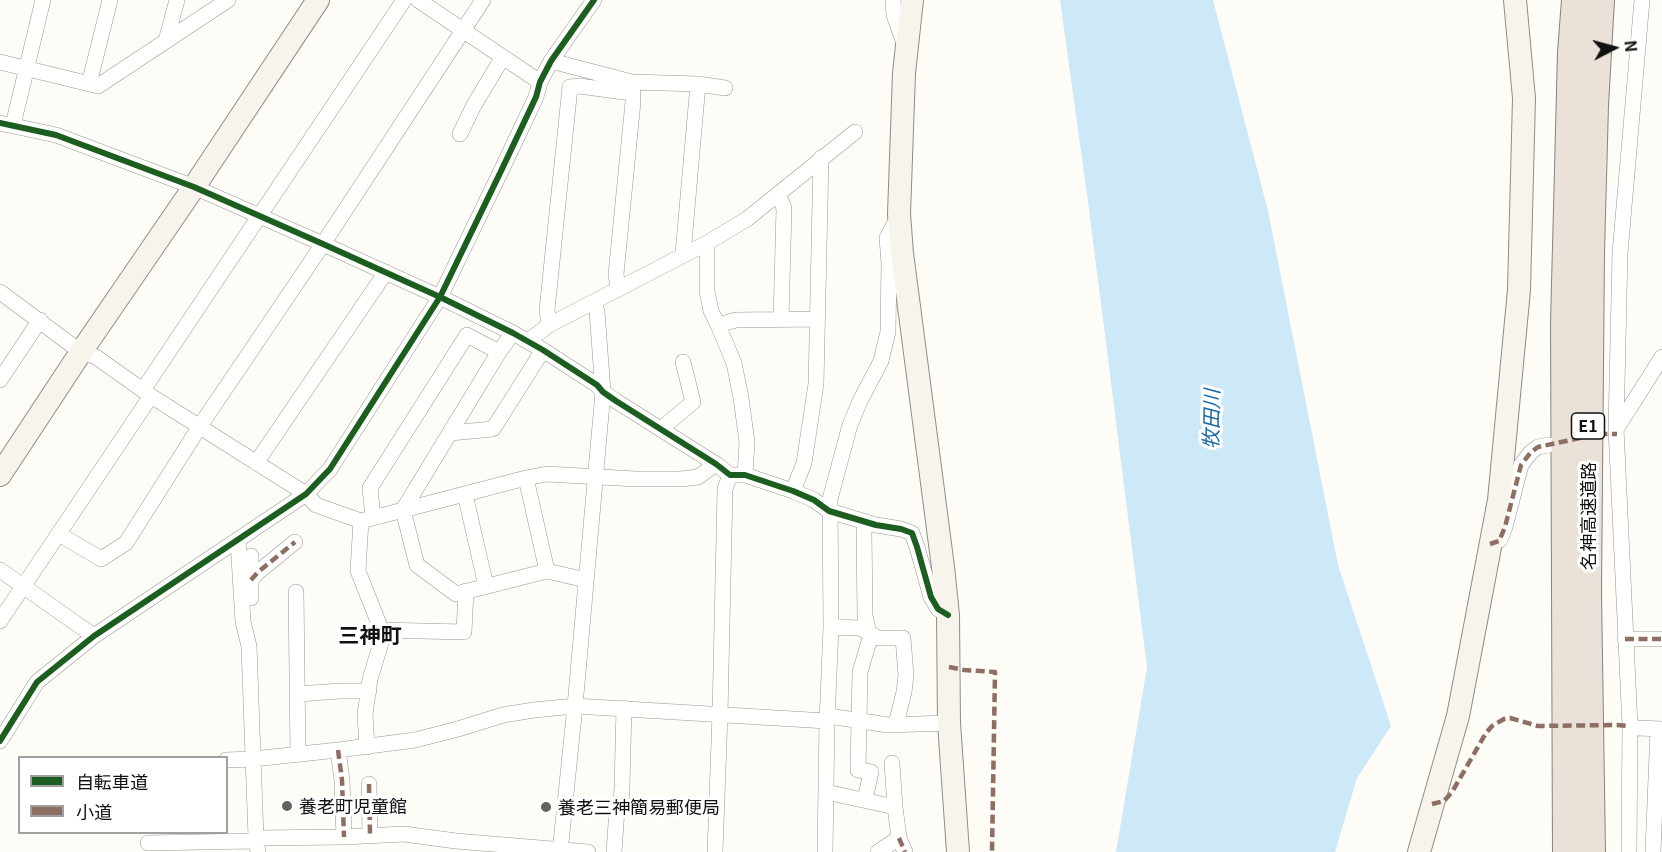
<!DOCTYPE html>
<meta charset="utf-8">
<style>
body{margin:0}
#map{position:relative;width:1662px;height:852px;overflow:hidden;background:#fdfcf7;font-family:Georgia,"Noto Sans JP",serif}
canvas{display:block}
.legend{position:absolute;left:18px;top:756px;width:210px;height:78px;box-sizing:border-box;background:#fff;border:2px solid #a0a0a0;margin:0;padding:8px 10px;list-style:none;font-size:18px;color:#111}
.legend li{display:flex;align-items:center;gap:12px;height:30px}
.legend b{width:30px;border:2px solid #a0a0a0}
.north{position:absolute;left:1584px;top:18px;width:60px;height:60px;-webkit-text-stroke:4px #fff;paint-order:stroke;rotate:84deg;font-size:16px;font-weight:700;line-height:24px;text-align:center;color:#111}
.north::after{content:'';display:block;margin:auto;width:21px;height:27px;background:#111;clip-path:polygon(50% 0,100% 100%,50% 72%,0 100%)}
</style>
<div id="map">
<canvas width="1662" height="852"></canvas>
<ul class="legend">
<li><b style="height:8px;background:#1b5e20"></b>自転車道</li>
<li><b style="height:8px;background:#8d6e63"></b>小道</li>
</ul>
<div class="north">N</div>
</div>
<script>
const context = document.querySelector('canvas').getContext('2d');
context.lineJoin = 'round';
function fill(path, color) { context.fillStyle = color; context.fill(path, 'evenodd'); }
const toPath = rows => new Path2D(rows.map(r => 'M' + r).join(''));
function strokePath(path, color, width, dash) { context.strokeStyle = color; context.lineWidth = width; context.lineCap = dash ? 'butt' : 'round'; context.setLineDash(dash || []); context.stroke(path); }
function write(font, color, halo, rows, align = 'center') {
  context.font = font + ' Georgia,"Noto Sans JP",serif'; context.lineWidth = 6; context.setLineDash([]); context.textBaseline = 'middle'; context.strokeStyle = halo; context.fillStyle = color; for (const [text, x, y, turn = 0] of rows) {
    context.save(); context.translate(x, y); context.rotate((+turn || 0) * Math.PI / 180); context.textAlign = isNaN(turn) ? turn : align; if (halo) context.strokeText(text, 0, 0); context.fillText(text, 0, 0); context.restore();
  }
}
fill(toPath([
 [1060,0,1213,0,1268,211,1338,565,1391,726,1357,778,1335,852,1116,852,1147,667,1089,209]
]), '#cde8f7');
const street = toPath([
 [418,0,540,82],
 [893,0,894,15,905,46],
 [166,41,177,0],
 [551,61,632,82,698,84,725,88],
 [0,62,98,86,228,0],
 [89,84,110,0],
 [0,123,56,135,194,187,323,244,440,297,513,333,543,350,597,385,603,392,616,401,716,464,730,475,745,475,793,491,814,500,829,511,876,525,901,529,912,533,917,547,931,597,938,609,948,615],
 [13,125,43,0],
 [460,134,474,105,503,57],
 [778,194,784,208,781,319],
 [707,243,747,219,855,132],
 [683,254,698,84],
 [618,289,616,274,633,102,632,82],
 [0,292,81,352,96,357,151,396,306,494,316,505,361,521,526,478,547,474,636,479,681,479,698,477,716,464],
 [549,325,547,310,570,87,579,86,632,93],
 [513,333,499,352,403,510,417,565,456,594,547,571,586,580],
 [528,341,549,325,707,243,707,291,711,311,718,325],
 [0,380,40,320],
 [143,390,404,0],
 [1617,428,1662,357],
 [661,429,693,402,683,362],
 [450,433,493,429,543,350],
 [256,463,386,272],
 [745,475,747,442,741,398,734,363,718,325,736,320,817,319],
 [526,478,547,571],
 [793,491,804,463,816,384,821,158],
 [465,494,486,586],
 [373,518,370,488,467,335,499,352],
 [361,521,358,571,379,624,381,643,370,679,365,714,367,747],
 [864,531,865,616,870,638,860,672,858,770,871,772,865,800],
 [59,534,101,559,126,543,200,426,323,244,483,0],
 [1500,540,1505,527,1521,465,1531,452,1538,447,1549,445],
 [238,541,243,622,249,646,256,838,258,852],
 [0,570,94,636],
 [251,580,257,573,295,542],
 [296,592,298,754],
 [251,598,251,556],
 [0,621,151,396],
 [831,627,860,628,878,638,903,638,906,675,904,692,896,724],
 [380,630,464,632,466,591],
 [1625,639,1662,639],
 [298,694,340,691,369,691],
 [829,716,888,725,949,723],
 [1630,726,1638,728,1662,729],
 [0,741,37,682,94,636,306,494,330,469,440,297,502,169,536,97,540,82,551,61,594,0],
 [338,750,342,780,344,837],
 [226,760,253,759,338,750,415,740,458,729,503,715,534,710,575,706,827,721],
 [369,784,370,835],
 [826,792,895,807,892,763],
 [899,838,905,852],
 [148,843,251,841,256,838,344,837,404,834,456,841,588,852],
 [560,852,575,706,603,392,597,311,594,302],
 [614,852,617,809,621,806,622,786,624,708],
 [715,852,720,714,725,489,730,475],
 [825,852,827,721,831,627,830,499,850,425,860,401,881,361,888,332,889,263,887,238,899,215],
 [878,852,899,838,895,807],
 [1629,852,1630,726,1616,428,1620,253,1642,0],
 [1653,852,1658,729]
]);
const secondary = toPath([
 [912,0,904,73,899,214,902,253,943,567,948,615,949,723,958,852],
 [0,475,81,352,194,187,318,0],
 [1419,852,1458,716,1499,500,1519,290,1524,98,1515,0]
]);
const highway = toPath([
 [1567,852,1565,323,1572,53,1576,0],
 [1591,852,1587,593,1590,252,1594,105,1600,0]
]);
strokePath(street, '#979795', 16);
strokePath(secondary, '#8e8d8b', 24);
strokePath(highway, '#858482', 30);
strokePath(street, '#fffffe', 15);
strokePath(secondary, '#f6f4eb', 22);
strokePath(highway, '#eae1d8', 28);
strokePath(toPath([
 [1490,544,1499,541,1505,527,1521,465,1531,452,1538,447,1599,434,1617,434],
 [251,580,257,573,295,542],
 [1625,639,1662,639],
 [949,667,964,670,995,672,992,852],
 [338,750,342,780,344,837],
 [369,784,370,835],
 [1432,804,1444,801,1452,792,1486,733,1492,726,1504,719,1510,718,1538,726,1617,725,1630,726],
 [899,838,905,852]
]), '#8d6e63', 4.5, [9, 4.5]);
strokePath(toPath([
 [0,123,56,135,194,187,323,244,440,297,513,333,543,350,597,385,603,392,616,401,716,464,730,475,745,475,793,491,814,500,829,511,876,525,901,529,912,533,917,547,931,597,938,609,948,615],
 [0,741,37,682,94,636,306,494,330,469,440,297,502,169,536,97,540,82,551,61,594,0]
]), '#1b5e20', 6);
for (const [x, y, r, color] of [
 [287,806,6,"#646362"],
 [546,807,6,"#646362"]
]) { const dot = new Path2D(); dot.arc(x, y, r, 0, 2 * Math.PI); context.fillStyle = color; context.fill(dot); strokePath(dot, '#fff', 2); }
for (const [x, y, w] of [
 [1588,426,33]
]) { const box = new Path2D(); box.roundRect(x - w / 2, y - 13, w, 26, 4.5); context.fillStyle = '#fff'; context.fill(box); strokePath(box, '#111', 1.5); }
write('bold 16px', '#111', null, [
 ["E1",1588,426]
]);
write('18px', '#111', '#fff', [
 ["名神高速道路",1588,516,-90]
]);
write('18px', '#111', '#fff', [
 ["養老町児童館",299,806],
 ["養老三神簡易郵便局",558,807]
], 'left');
write('italic 20px', '#1768a6', '#fff', [
 ["牧田川",1211,419,-89]
]);
write('bold 21px', '#111', '#fff', [
 ["三神町",370,635]
]);
</script>
